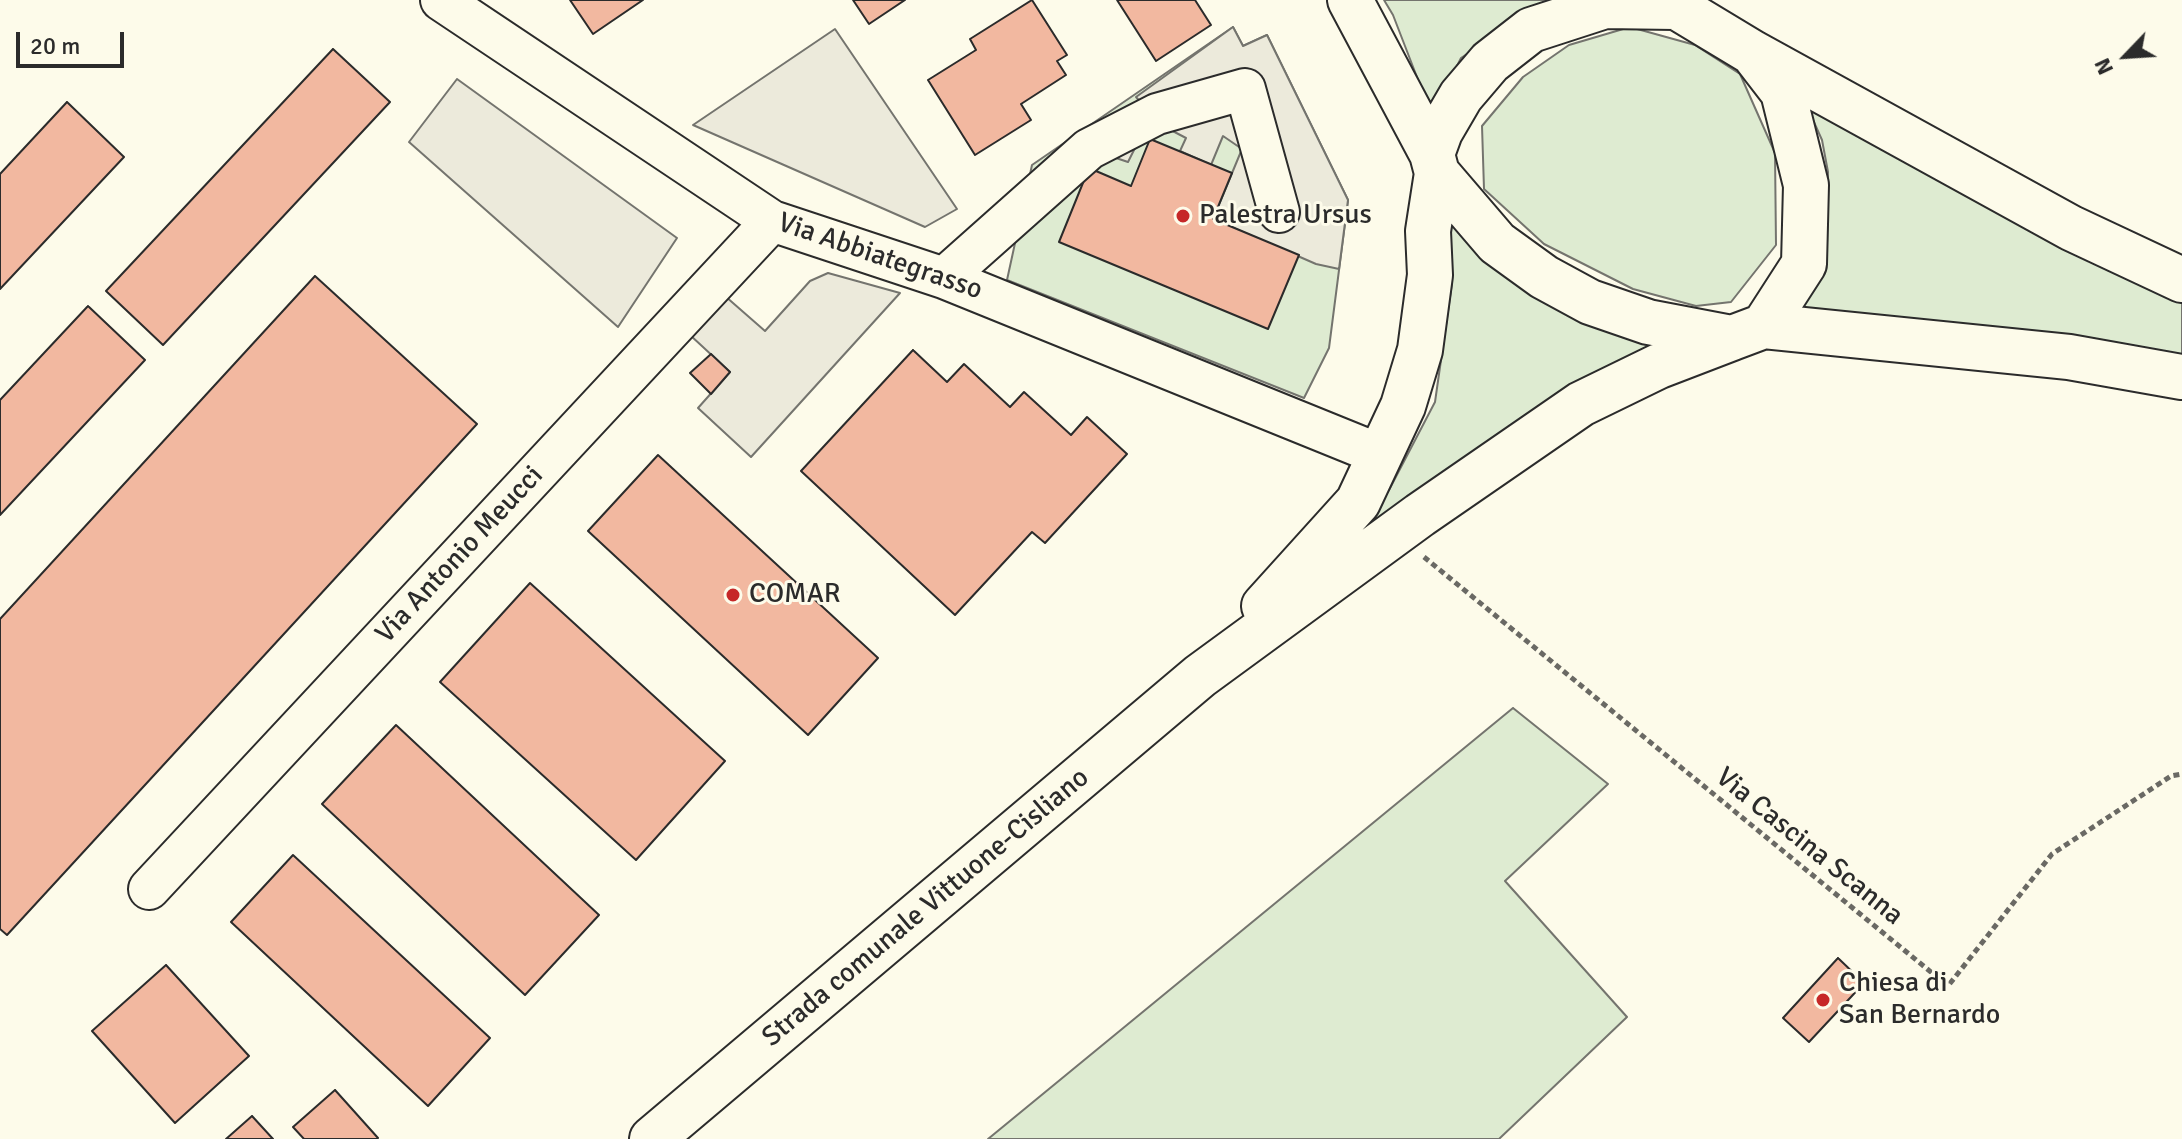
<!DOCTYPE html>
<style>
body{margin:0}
#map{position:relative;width:2182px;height:1139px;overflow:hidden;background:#fdfbea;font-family:Signika,sans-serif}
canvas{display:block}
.north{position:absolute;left:2086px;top:16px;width:80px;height:80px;-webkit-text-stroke:6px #fdfbea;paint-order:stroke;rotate:245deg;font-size:22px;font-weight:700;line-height:32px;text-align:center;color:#2b2b2b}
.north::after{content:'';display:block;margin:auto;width:28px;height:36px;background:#2b2b2b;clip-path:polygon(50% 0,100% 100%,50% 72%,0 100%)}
.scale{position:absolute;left:16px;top:32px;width:108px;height:36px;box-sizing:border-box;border:4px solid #2b2b2b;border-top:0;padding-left:10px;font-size:24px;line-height:28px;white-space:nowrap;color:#2b2b2b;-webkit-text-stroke:6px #fdfbea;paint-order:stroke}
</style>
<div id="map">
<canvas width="2182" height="1139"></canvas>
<div class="north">N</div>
<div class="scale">20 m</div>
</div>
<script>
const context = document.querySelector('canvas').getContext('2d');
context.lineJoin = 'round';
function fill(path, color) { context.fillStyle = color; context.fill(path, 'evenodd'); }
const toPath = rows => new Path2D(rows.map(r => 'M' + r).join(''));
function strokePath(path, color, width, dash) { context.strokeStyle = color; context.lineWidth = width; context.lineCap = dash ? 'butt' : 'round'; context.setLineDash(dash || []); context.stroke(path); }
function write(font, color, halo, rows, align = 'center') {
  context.font = font + ' Signika,sans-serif'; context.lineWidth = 6; context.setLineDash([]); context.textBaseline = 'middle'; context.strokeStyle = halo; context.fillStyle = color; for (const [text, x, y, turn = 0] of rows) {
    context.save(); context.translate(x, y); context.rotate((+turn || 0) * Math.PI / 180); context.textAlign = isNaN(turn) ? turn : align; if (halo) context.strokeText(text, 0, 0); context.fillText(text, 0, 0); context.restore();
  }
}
const green = toPath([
 [1384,0,1547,0,1461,58,1432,116,1393,15,1384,0],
 [1233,27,1243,46,1267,35,1348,200,1329,348,1304,398,1007,280,1032,165,1233,27],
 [1630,27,1695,45,1740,74,1775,153,1776,245,1731,302,1696,306,1633,289,1544,244,1484,189,1482,126,1523,77,1569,45,1630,27],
 [1804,100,2182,300,2182,357,1785,317,1813,282,1827,243,1828,172,1822,140,1804,100],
 [1445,209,1668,344,1371,538,1364,523,1389,490,1435,402,1452,283,1445,209],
 [1513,708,1608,784,1505,881,1627,1017,1499,1139,988,1139,1513,708]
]);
fill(green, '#deebd1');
strokePath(green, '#74746e', 2);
const parking = toPath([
 [1233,27,1243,46,1267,35,1348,200,1339,269,1316,264,1213,219,1242,149,1223,136,1211,165,1180,151,1186,138,1165,127,1141,136,1128,162,1089,149,1144,106,1136,97,1233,27],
 [835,29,957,209,925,227,693,125,835,29],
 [457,79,677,238,618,327,409,142,457,79],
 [828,273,900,293,751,457,698,408,730,372,690,335,725,296,765,331,810,281,828,273]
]);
fill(parking, '#eceadb');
strokePath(parking, '#74746e', 2);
const building = toPath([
 [570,0,643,0,593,34,570,0],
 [853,0,905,0,869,24,853,0],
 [1032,0,1067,55,1057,61,1066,75,1021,104,1031,120,975,155,928,80,976,50,970,39,1032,0],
 [1117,0,1195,0,1211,25,1156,61,1117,0],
 [333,49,390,102,163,345,106,291,333,49],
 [67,102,124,157,0,289,0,174,67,102],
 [1150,139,1232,173,1213,219,1299,255,1268,329,1059,242,1089,168,1131,186,1150,139],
 [315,276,477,424,7,935,0,929,0,619,315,276],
 [88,306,145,360,0,515,0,400,88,306],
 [913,350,947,382,964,364,1010,407,1024,392,1071,435,1087,417,1127,454,1045,543,1032,532,955,615,801,471,913,350],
 [711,354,730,372,711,394,690,373,711,354],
 [658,455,878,658,808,735,588,531,658,455],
 [530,583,725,761,636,860,440,682,530,583],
 [396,725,599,915,525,995,322,804,396,725],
 [293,855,490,1038,428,1106,231,922,293,855],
 [1838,958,1864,983,1809,1042,1783,1018,1838,958],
 [166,965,249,1056,175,1123,92,1031,166,965],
 [335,1090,378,1138,377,1139,304,1139,293,1127,335,1090],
 [252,1116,273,1139,226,1139,252,1116]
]);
fill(building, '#f2b8a0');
strokePath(building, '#2b2b2b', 2);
const minor = toPath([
 [441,0,772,221,944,278,1381,455],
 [944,278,1089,149,1157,114,1245,89,1279,212],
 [149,889,772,221]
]);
const major = toPath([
 [1350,0,1432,154,1437,173,1497,243,1544,277,1590,302,1648,322,1732,338,1764,326,2069,357,2182,377],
 [1665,0,1753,53,2071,228,2182,280],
 [1756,57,1783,92,1806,185,1804,264,1764,326],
 [1432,154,1440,132,1461,96,1490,62,1531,30,1605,6,1675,7],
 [1264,606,1358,502,1403,406,1420,350,1430,275,1428,231,1437,173],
 [652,1139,1200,676,1420,515,1581,404,1659,366,1732,338]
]);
strokePath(minor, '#2b2b2b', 44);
strokePath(major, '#2b2b2b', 48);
strokePath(toPath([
 [1424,557,1948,986,2052,854,2171,776,2182,774]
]), '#6a6964', 5, [6, 4]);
strokePath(minor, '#fdfbea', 40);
strokePath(major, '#fdfbea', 44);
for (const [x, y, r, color] of [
 [1183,216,8,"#c62828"],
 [733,595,8,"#c62828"],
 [1823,1000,8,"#c62828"]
]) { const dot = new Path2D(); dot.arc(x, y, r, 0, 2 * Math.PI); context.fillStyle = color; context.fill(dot); strokePath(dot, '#fdfbea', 3); }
write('28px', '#2b2b2b', '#fdfbea', [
 ["Palestra Ursus",1199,216],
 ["COMAR",749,595],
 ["Chiesa di",1839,984],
 ["San Bernardo",1839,1016]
], 'left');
write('28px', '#2b2b2b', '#fdfbea', [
 ["Via Abbiategrasso",880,257,19],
 ["Via Antonio Meucci",460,555,-47],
 ["Via Cascina Scanna",1809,847,39],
 ["Strada comunale Vittuone-Cisliano",926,908,-40]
]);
</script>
